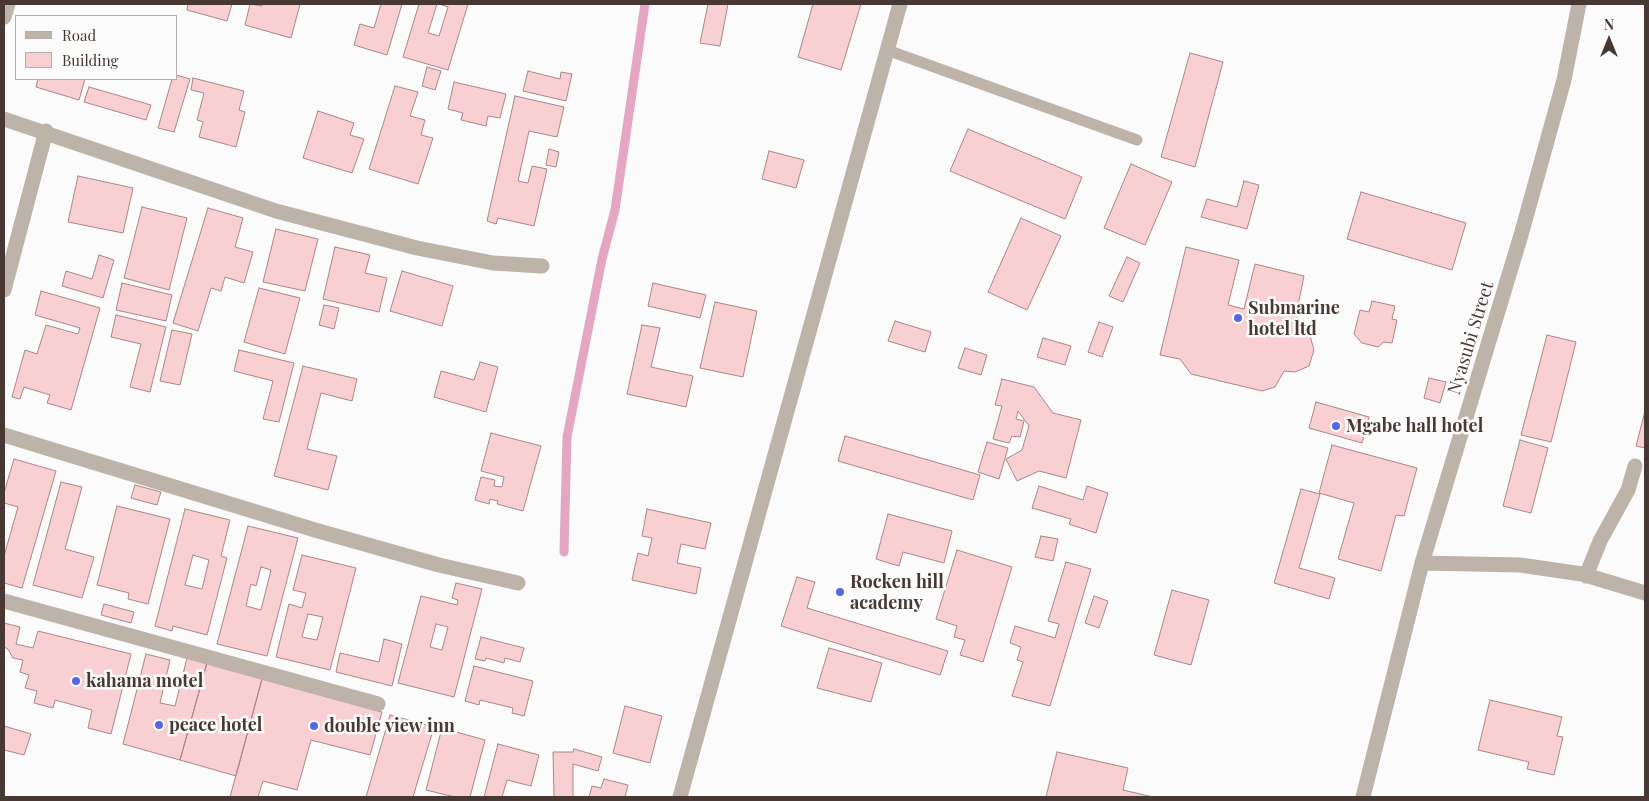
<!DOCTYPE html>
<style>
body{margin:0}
#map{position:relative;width:1649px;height:801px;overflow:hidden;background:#fbfbfb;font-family:"Playfair Display",serif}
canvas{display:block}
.frame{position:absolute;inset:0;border:5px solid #473833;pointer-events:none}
.legend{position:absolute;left:15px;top:15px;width:162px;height:65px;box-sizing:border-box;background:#fbfbfb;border:1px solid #b3adab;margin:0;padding:6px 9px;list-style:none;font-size:15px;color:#473833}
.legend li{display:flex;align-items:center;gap:10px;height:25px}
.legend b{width:25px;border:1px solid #b3adab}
.north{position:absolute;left:1584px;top:15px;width:50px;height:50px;-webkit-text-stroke:4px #fbfbfb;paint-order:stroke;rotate:0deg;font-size:14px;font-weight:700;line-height:20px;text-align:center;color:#473833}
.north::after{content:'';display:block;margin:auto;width:18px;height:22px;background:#473833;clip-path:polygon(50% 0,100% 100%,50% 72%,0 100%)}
</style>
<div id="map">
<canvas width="1649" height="801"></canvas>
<div class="frame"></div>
<ul class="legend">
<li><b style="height:6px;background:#beb3a8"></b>Road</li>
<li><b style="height:14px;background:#f9d0d1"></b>Building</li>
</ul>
<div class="north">N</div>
</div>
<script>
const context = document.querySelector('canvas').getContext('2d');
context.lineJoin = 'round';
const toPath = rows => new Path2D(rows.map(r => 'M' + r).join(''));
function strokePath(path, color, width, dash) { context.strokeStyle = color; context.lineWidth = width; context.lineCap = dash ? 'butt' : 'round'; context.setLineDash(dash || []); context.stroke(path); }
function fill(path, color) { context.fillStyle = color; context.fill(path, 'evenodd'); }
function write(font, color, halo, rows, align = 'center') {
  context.font = font + ' "Playfair Display",serif'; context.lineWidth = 5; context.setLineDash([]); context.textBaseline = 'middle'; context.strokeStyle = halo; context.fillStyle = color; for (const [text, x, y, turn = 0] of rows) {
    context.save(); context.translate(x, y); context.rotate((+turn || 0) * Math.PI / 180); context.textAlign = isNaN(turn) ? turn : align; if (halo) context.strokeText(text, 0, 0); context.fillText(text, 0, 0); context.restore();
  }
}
strokePath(toPath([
 [564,552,567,437,602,259,615,210,645,4]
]), '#e5a6c2', 9);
const building = toPath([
 [188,4,232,4,227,21,187,10,188,4],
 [250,4,262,6,263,4,300,4,291,38,245,25,250,4],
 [381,4,402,4,387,55,354,45,360,24,374,28,381,4],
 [419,4,437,4,428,33,439,36,448,7,439,4,468,4,448,70,403,57,419,4],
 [708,4,728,4,720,46,700,43,708,4],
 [813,4,861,4,841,70,798,57,813,4],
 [1190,53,1223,62,1195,167,1161,157,1190,53],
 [427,67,441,71,435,90,422,86,427,67],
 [528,71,560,79,561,72,572,74,566,101,523,91,528,71],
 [176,75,190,79,174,132,158,128,172,79,176,79,176,75],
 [193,78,244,91,239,110,245,112,236,147,199,137,203,122,197,120,204,93,191,90,193,78],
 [38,79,85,79,79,100,36,87,38,79],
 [454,82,506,94,500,118,488,116,486,126,461,120,463,113,448,109,454,82],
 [395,86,418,92,410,116,425,120,421,135,433,138,418,184,369,169,395,86],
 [89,87,151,105,146,120,84,102,89,87],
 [515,96,564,107,557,137,529,131,518,181,528,183,532,166,547,169,534,226,498,218,496,224,487,221,515,96],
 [318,111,354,123,350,135,364,139,352,173,303,158,318,111],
 [968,129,1082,177,1065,219,950,171,968,129],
 [549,149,559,152,556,167,546,165,549,149],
 [769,151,804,160,796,188,762,179,769,151],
 [1131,164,1172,182,1145,245,1104,228,1131,164],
 [78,176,133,188,123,233,68,222,78,176],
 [1244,181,1259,185,1247,229,1201,217,1207,199,1237,207,1244,181],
 [1361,192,1466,223,1452,270,1347,239,1361,192],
 [142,207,187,218,169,290,124,278,142,207],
 [208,208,243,218,235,247,253,252,244,283,225,277,221,291,211,288,198,331,173,323,208,208],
 [1021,218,1061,236,1027,310,988,292,1021,218],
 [276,229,318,239,305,291,263,282,276,229],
 [335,247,370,255,365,273,387,278,379,312,323,299,335,247],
 [1186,247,1239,260,1228,305,1244,309,1255,264,1304,276,1296,315,1309,332,1314,350,1309,366,1295,372,1284,371,1275,387,1262,391,1191,374,1180,359,1160,355,1186,247],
 [99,255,114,260,103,298,62,286,66,271,92,279,99,255],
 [1127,257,1140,263,1123,302,1109,296,1127,257],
 [402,271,453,286,442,326,390,311,402,271],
 [122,283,172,295,166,321,116,310,122,283],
 [653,283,706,295,700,318,648,306,653,283],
 [259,288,300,298,285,354,244,342,259,288],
 [41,291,100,308,71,410,47,403,50,395,24,387,20,399,12,397,25,350,37,354,46,325,78,334,80,328,35,315,41,291],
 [1372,301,1395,306,1392,319,1397,320,1392,343,1384,342,1378,347,1362,343,1354,334,1360,310,1369,312,1372,301],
 [715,302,757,311,743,377,700,368,715,302],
 [324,305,339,308,334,329,319,325,324,305],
 [116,315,166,327,150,392,130,387,141,344,111,337,116,315],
 [895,321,931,332,925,352,888,341,895,321],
 [1099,322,1113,327,1102,357,1088,352,1099,322],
 [642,325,660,328,651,367,693,376,686,407,627,394,642,325],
 [172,330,192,334,180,385,160,381,172,330],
 [1547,335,1576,342,1551,442,1521,435,1547,335],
 [1043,338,1071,346,1065,365,1037,357,1043,338],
 [965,348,987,355,981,375,958,368,965,348],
 [239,350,294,363,279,422,263,419,273,381,234,371,239,350],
 [480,362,498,367,486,412,434,397,441,371,474,380,480,362],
 [303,366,357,379,352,401,321,393,307,449,337,456,328,490,274,476,303,366],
 [1429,378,1446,382,1440,403,1424,398,1429,378],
 [1002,379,1034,387,1053,413,1081,420,1066,478,1039,471,1017,481,1006,459,1022,450,1029,426,1018,411,1016,419,1024,421,1020,437,1012,436,1009,443,993,439,1002,406,995,405,1002,379],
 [1316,402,1369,417,1362,443,1309,428,1316,402],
 [1645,411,1645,448,1636,446,1645,411],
 [491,433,541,446,523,511,497,504,498,501,490,499,489,504,475,500,481,477,495,480,494,486,502,487,504,477,481,471,491,433],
 [845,436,980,475,973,500,838,461,845,436],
 [1520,440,1548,448,1531,513,1503,506,1520,440],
 [987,442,1008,448,999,479,978,472,987,442],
 [1332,445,1417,468,1404,516,1396,515,1381,571,1338,559,1354,503,1319,493,1332,445],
 [14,459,56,471,22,588,4,583,4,556,18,507,4,503,4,493,14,459],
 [61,482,82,487,65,549,94,557,82,598,33,585,61,482],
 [135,485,161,492,157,505,131,498,135,485],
 [1039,486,1083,500,1087,486,1108,493,1096,533,1069,524,1071,519,1032,508,1039,486],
 [1301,489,1320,494,1299,568,1335,578,1329,599,1274,583,1301,489],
 [117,506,170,519,148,604,128,599,129,593,97,585,117,506],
 [185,509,230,520,221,556,227,558,207,635,173,626,172,631,155,626,185,509],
 [193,555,209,560,202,589,185,585,193,555],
 [647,509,711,523,705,549,681,544,677,563,701,568,696,594,632,580,638,553,648,556,652,538,642,536,647,509],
 [888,514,952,531,944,563,903,552,899,566,876,559,888,514],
 [248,526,298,538,267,656,217,644,248,526],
 [261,567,271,570,261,610,246,606,251,584,256,586,261,567],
 [1041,536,1058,539,1053,561,1035,557,1041,536],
 [957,550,1012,567,983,662,960,655,965,640,954,637,957,626,936,619,957,550],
 [302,555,356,568,330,670,276,657,289,604,302,608,306,593,293,590,302,555],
 [308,614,323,617,317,640,302,637,308,614],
 [1066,562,1091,569,1050,706,1012,696,1023,662,1017,660,1021,647,1010,643,1015,626,1055,638,1059,624,1048,621,1066,562],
 [797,577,815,582,807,608,948,651,940,675,781,626,797,577],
 [456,583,482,589,454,697,398,683,421,596,457,605,458,600,452,598,456,583],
 [436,624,448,627,442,650,430,647,436,624],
 [1172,590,1209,600,1191,665,1154,655,1172,590],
 [1094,596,1108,601,1099,628,1085,623,1094,596],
 [104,604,134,612,131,623,101,615,104,604],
 [4,623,20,627,16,644,33,648,38,631,131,654,111,734,88,728,92,710,55,700,53,708,34,703,37,691,25,688,29,675,20,672,23,660,13,658,8,649,4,647,4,623],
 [481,637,524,648,520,662,505,658,504,663,486,658,485,661,475,659,481,637],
 [384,639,402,644,392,686,336,672,340,653,379,662,384,639],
 [829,648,882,663,871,702,817,688,829,648],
 [146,654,170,660,160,703,175,706,187,658,207,663,180,760,123,744,146,654],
 [207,663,262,679,236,776,180,760,207,663],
 [474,666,533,681,524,716,512,713,513,708,480,700,479,705,465,701,474,666],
 [262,679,382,712,370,755,311,740,297,790,263,781,258,797,230,797,262,679],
 [1490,700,1562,717,1557,736,1563,737,1554,775,1527,769,1529,762,1478,750,1490,700],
 [625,706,662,716,650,763,613,753,625,706],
 [390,715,434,727,413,797,366,797,390,715],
 [4,726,31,734,24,755,4,750,4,726],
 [442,728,485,740,470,797,455,797,426,790,442,728],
 [498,744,539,755,531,786,507,780,502,797,484,797,498,744],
 [574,749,602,757,598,771,573,764,573,797,554,797,553,752,573,752,574,749],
 [1057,752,1128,768,1123,790,1153,797,1046,797,1057,752],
 [604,779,628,785,625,797,589,797,592,786,601,788,604,779]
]);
fill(building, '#f9d0d1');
strokePath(building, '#ab8586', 1);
strokePath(toPath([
 [887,50,1137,140]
]), '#beb3a8', 11);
strokePath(toPath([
 [4,17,8,4],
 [4,119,276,211,417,248,493,263,542,266],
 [4,290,46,131],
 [4,435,315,530,439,565,518,583],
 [1422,563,1520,565,1582,574,1645,593],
 [1586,576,1600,541,1628,490,1635,466],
 [4,601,378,704],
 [680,797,900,4],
 [1363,797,1422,563,1521,235,1564,80,1579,4]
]), '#beb3a8', 15);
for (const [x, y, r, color] of [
 [1238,318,5,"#5469df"],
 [1336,426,5,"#5469df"],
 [840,592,5,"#5469df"],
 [76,681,5,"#5469df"],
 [159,725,5,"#5469df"],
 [314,726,5,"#5469df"]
]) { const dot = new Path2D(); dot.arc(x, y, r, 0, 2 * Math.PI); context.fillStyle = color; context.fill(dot); strokePath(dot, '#fbfbfb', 2); }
write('bold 18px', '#473833', '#fbfbfb', [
 ["Submarine",1248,308],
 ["hotel ltd",1248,329],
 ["Mgabe hall hotel",1346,426],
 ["Rocken hill",850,582],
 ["academy",850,603],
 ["kahama motel",86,681],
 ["peace hotel",169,725],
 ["double view inn",324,726]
], 'left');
write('18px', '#473833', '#fbfbfb', [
 ["Nyasubi Street",1471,338,-73]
]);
</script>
